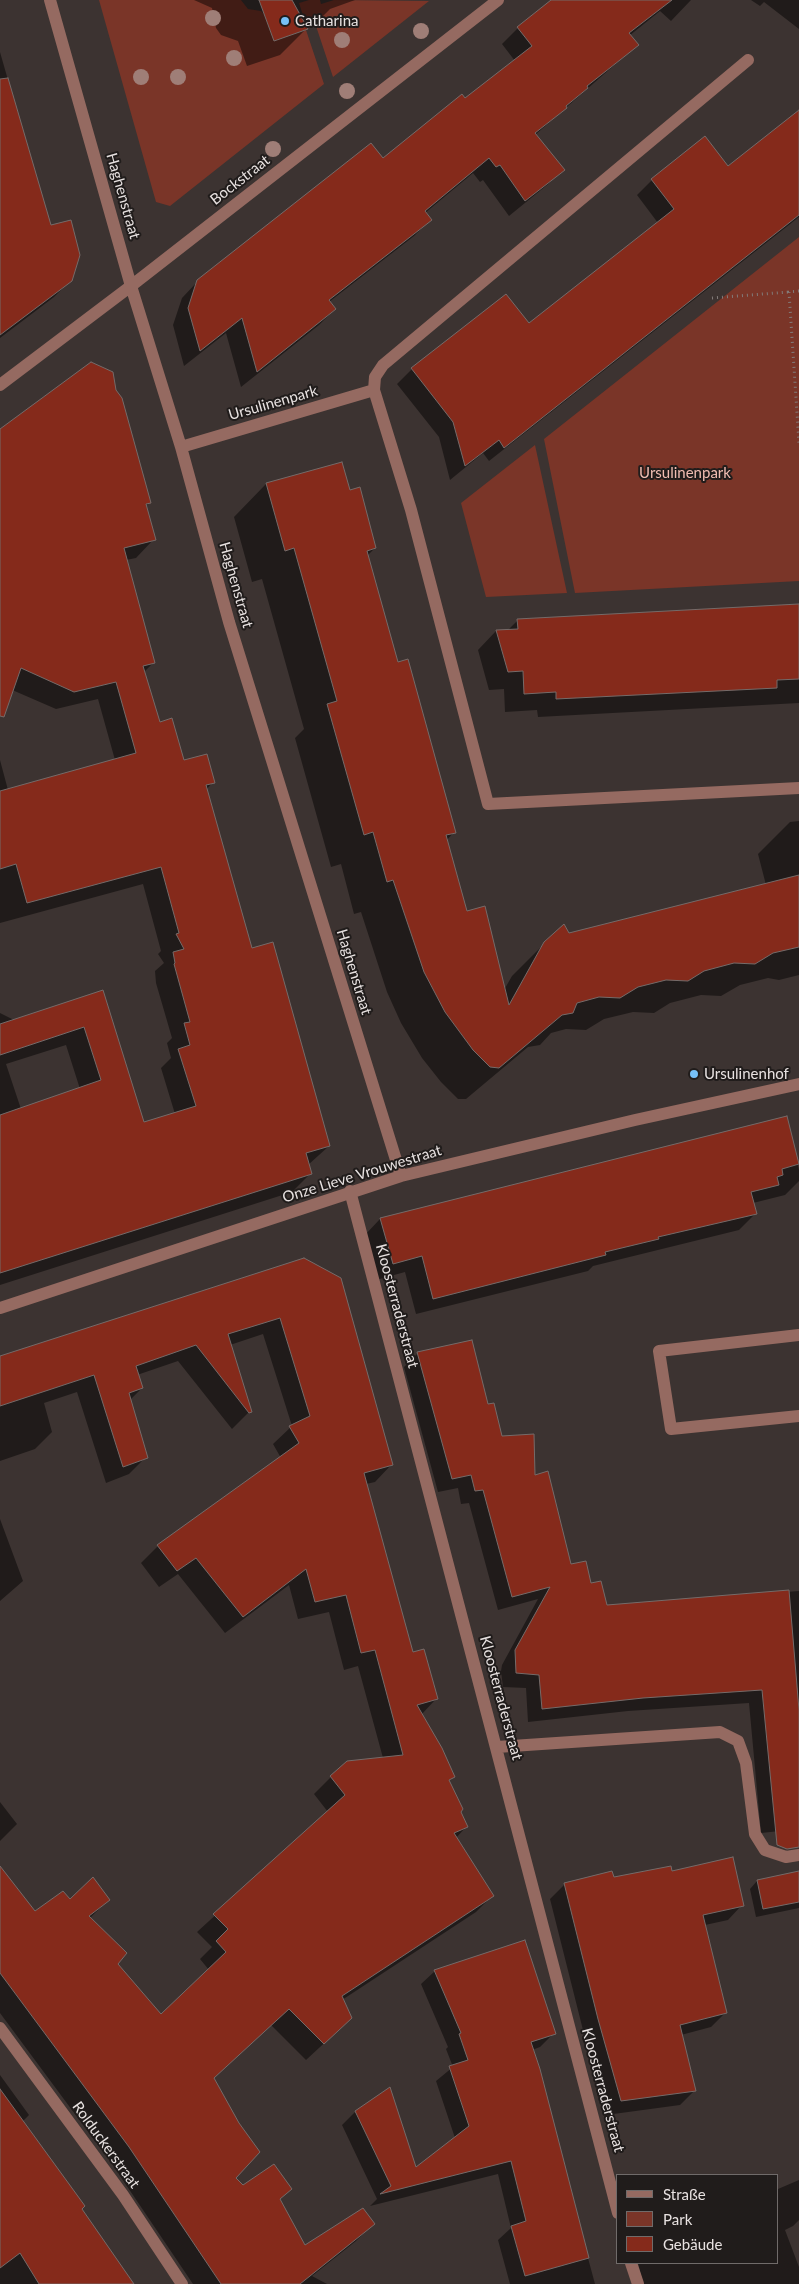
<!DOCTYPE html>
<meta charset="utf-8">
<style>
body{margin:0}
#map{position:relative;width:799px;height:2284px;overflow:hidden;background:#3c3331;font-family:Lato,sans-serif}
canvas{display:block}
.legend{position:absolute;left:616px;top:2174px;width:162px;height:90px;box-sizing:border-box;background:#201c1b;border:1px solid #706b6a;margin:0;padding:6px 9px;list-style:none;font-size:15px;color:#e8e2e1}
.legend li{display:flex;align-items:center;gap:10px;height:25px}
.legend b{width:25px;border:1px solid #706b6a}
</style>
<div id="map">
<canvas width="799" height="2284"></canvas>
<ul class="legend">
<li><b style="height:6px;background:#956a61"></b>Straße</li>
<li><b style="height:14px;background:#7a3528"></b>Park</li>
<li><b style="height:14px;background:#852a1b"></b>Gebäude</li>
</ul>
</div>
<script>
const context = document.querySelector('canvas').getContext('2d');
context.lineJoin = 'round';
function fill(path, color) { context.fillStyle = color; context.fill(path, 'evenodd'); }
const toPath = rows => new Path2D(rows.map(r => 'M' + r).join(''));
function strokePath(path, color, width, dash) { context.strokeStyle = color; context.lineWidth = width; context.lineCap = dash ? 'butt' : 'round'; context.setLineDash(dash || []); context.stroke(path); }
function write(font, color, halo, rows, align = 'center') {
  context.font = font + ' Lato,sans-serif'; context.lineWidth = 4; context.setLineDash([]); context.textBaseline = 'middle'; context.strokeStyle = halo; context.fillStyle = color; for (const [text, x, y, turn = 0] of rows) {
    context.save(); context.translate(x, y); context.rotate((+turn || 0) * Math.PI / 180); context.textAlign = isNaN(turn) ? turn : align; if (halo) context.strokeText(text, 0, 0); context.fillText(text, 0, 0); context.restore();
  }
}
fill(toPath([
 [99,0,241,0,248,9,261,11,264,14,274,41,306,30,324,84,170,206,156,202],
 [309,0,320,0,321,4,334,0,429,1,333,77,316,26,307,28,299,3],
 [799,237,799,581,575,593,544,439],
 [535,445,567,593,486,597,461,503]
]), '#7a3528');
fill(toPath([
 [194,0,355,0,330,9,317,22,305,26,306,29,280,55,247,66,238,41,221,35,216,28,212,8],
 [553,0,691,0,671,21,660,11,629,36,637,45,535,135,563,170,547,185,509,216,483,180,480,182,473,173,425,213,430,220,414,236,329,302,335,309,319,325,241,387,226,333,184,366,173,325,182,298,198,281,382,160,515,61,502,44,518,28],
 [751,0,799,0,799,29,764,2,760,6],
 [0,52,50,227,71,280,54,297,0,338],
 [799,123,799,217,489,461,483,453,450,480,439,437,397,384,412,369,528,325,658,223,637,195,652,180,705,138,728,168],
 [115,390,150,502,146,506,154,539,136,558,126,560,153,663,144,672,159,723,183,762,213,782,206,790,251,950,329,1146,308,1165,310,1174,292,1192,0,1285,0,1013,16,1021,102,991,143,1124,175,1114,161,1068,171,1058,167,1043,172,1038,156,983,155,971,164,963,158,954,161,951,143,884,0,923,0,760,8,790,115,760,98,699,56,709,3,686,0,688,0,431],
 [66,1045,80,1089,21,1109,6,1064],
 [341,464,349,491,375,548,367,556,397,663,454,832,447,840,466,912,504,990,512,976,545,943,569,934,766,885,758,854,790,822,799,821,799,975,779,980,768,978,740,985,721,996,701,995,670,1003,654,1013,633,1012,604,1019,586,1030,566,1029,551,1033,540,1045,528,1047,466,1099,458,1099,441,1082,422,1058,401,1023,387,992,361,912,354,914,341,864,331,867,295,738,304,729,262,579,252,582,234,517,266,484],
 [799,613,799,703,538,717,537,710,505,712,504,689,489,690,478,650,496,631,507,631,518,620],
 [786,1117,799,1170,799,1181,785,1195,753,1203,755,1214,739,1230,593,1266,588,1271,416,1314,405,1272,376,1280,364,1236,380,1219],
 [304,1260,392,1464,375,1482,366,1484,412,1654,436,1699,421,1715,453,1776,448,1782,466,1827,456,1838,493,1895,476,1912,342,2000,333,2035,306,2060,271,2025,213,2078,235,2178,242,2187,290,2189,279,2200,305,2247,373,2224,356,2241,312,2276,327,2284,193,2284,112,2164,0,2013,0,1868,35,1913,70,1901,108,1900,90,1918,116,1964,161,2016,209,1970,200,1959,212,1947,197,1932,328,1812,314,1794,331,1777,383,1758,358,1666,344,1670,329,1612,298,1619,289,1585,225,1633,178,1574,159,1587,141,1563,158,1546,281,1458,273,1444,292,1426,263,1334,230,1345,250,1411,232,1429,178,1361,137,1375,142,1388,130,1400,146,1457,129,1474,106,1483,77,1392,44,1403,52,1432,35,1449,0,1461,0,1357],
 [418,1353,487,1405,501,1437,534,1477,571,1566,590,1585,606,1606,799,1591,799,1829,761,1833,749,1703,628,1711,528,1722,526,1688,503,1687,501,1671,502,1665,538,1599,498,1610,469,1503,461,1504,458,1488,438,1492,404,1367],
 [0,1519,23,1581,0,1601],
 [0,1802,17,1824,0,1841],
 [672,1872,742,1905,728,1920,705,1925,726,2012,711,2027,681,2035,694,2091,680,2105,606,2115,584,2034,550,1899,565,1884],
 [799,1873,799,1908,756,1917,750,1889,757,1881],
 [435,1971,554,2033,540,2047,532,2050,595,2284,510,2284,498,2240,511,2228,498,2174,370,2206,377,2199,342,2125,355,2112,415,2169,455,2138,436,2081,453,2067,446,2049,448,2047,421,1984],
 [0,2075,29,2115,22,2122,132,2284,0,2284],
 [799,2180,799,2220,793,2226,785,2230,799,2267,799,2284,643,2284,638,2263,778,2263,778,2189]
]), '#0007');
const building = toPath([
 [259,0,292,0,308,29,274,41,259,0],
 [551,0,672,0,629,33,639,45,587,86,588,88,566,106,567,108,535,133,565,170,525,201,500,165,496,167,489,158,425,211,432,220,329,300,336,309,257,372,242,318,200,351,188,308,197,280,371,143,383,158,462,94,465,98,532,46,517,27,551,0],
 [8,78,51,225,71,220,80,255,72,281,0,335,0,79,8,78],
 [799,110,799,215,504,448,499,440,465,466,453,422,411,368,506,294,529,323,674,209,651,179,705,136,728,166,799,110],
 [91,362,113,372,116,390,122,398,151,503,146,504,156,540,124,548,155,663,143,666,160,722,172,718,184,760,207,754,215,783,206,785,252,948,273,942,330,1146,306,1153,312,1174,0,1273,0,1115,101,1080,84,1027,0,1055,0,1024,103,990,144,1122,196,1106,178,1049,190,1045,184,1023,190,1022,174,964,175,963,173,952,184,949,176,934,179,933,161,867,27,903,16,864,0,869,0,791,136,753,116,682,74,692,21,668,4,717,0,716,0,429,91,362],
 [342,462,350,490,360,487,376,548,367,551,398,662,408,659,456,833,446,835,467,911,485,906,509,1005,544,942,564,924,569,933,799,875,799,947,773,953,755,964,734,963,704,971,688,981,666,980,638,987,620,998,599,997,577,1003,573,1013,562,1015,499,1068,490,1067,473,1050,445,1012,424,972,393,880,387,882,373,832,364,835,327,704,337,701,294,548,285,551,266,483,342,462],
 [799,604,799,679,777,680,777,688,556,699,556,692,524,694,523,671,508,672,496,630,518,629,517,619,799,604],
 [787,1116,799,1164,782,1169,783,1175,777,1177,779,1185,751,1192,757,1214,658,1237,659,1239,605,1252,606,1255,433,1299,422,1256,393,1264,380,1218,787,1116],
 [304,1258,341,1278,393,1465,364,1473,413,1652,424,1649,438,1699,417,1705,442,1748,455,1777,449,1780,463,1809,461,1812,468,1827,454,1833,494,1896,342,1996,352,2018,324,2044,289,2009,214,2078,239,2123,260,2152,236,2178,243,2185,274,2164,292,2189,280,2199,305,2245,363,2208,375,2224,300,2284,221,2284,129,2147,0,1973,0,1866,35,1911,63,1891,70,1899,93,1877,110,1900,89,1916,127,1953,118,1964,161,2014,226,1952,216,1941,228,1929,213,1914,345,1795,330,1776,347,1761,403,1755,375,1650,361,1653,346,1595,315,1602,306,1569,243,1617,196,1558,177,1571,157,1545,299,1443,289,1426,310,1416,280,1318,228,1334,252,1412,249,1413,196,1345,136,1366,143,1388,129,1393,148,1458,123,1467,94,1375,0,1406,0,1356,304,1258],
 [472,1340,488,1404,494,1403,502,1436,534,1434,535,1475,548,1471,571,1564,586,1561,591,1583,601,1581,607,1605,789,1590,799,1710,799,1847,787,1849,777,1845,762,1690,643,1698,542,1709,539,1675,516,1673,515,1650,550,1587,512,1597,483,1490,475,1491,471,1475,452,1479,417,1352,472,1340],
 [733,1857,744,1906,703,1915,727,2013,680,2025,696,2091,621,2101,598,2019,564,1883,612,1871,614,1877,671,1866,672,1871,733,1857],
 [799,1871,799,1902,763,1909,757,1880,799,1871],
 [525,1940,556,2034,531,2042,540,2069,589,2258,525,2276,511,2226,526,2221,511,2161,380,2194,391,2186,355,2111,390,2087,416,2167,469,2126,449,2066,468,2060,459,2034,461,2033,434,1970,525,1940],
 [0,2089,85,2206,82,2209,134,2284,39,2284,20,2253,0,2268,0,2089]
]);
fill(building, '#852a1b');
strokePath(building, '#756b69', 1);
strokePath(toPath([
 [799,291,789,292,799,443],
 [712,298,789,292]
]), '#837b79', 3, [1, 4]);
strokePath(toPath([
 [50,0,131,286,181,447,229,622,401,1176],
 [0,385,131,286,498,0],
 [374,390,411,510,488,804,799,788],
 [181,447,374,390,375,377,383,365,748,60],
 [350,1191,618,2213],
 [0,1308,401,1176,635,1120,799,1084],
 [799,1335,659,1351,671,1429,799,1416],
 [497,1747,720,1732,738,1741,746,1763,755,1834,765,1850,786,1857,799,1855],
 [0,2028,123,2195,182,2284],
 [631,2263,638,2284]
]), '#956a61', 12);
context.fillStyle = '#9f7e77';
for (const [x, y] of [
 [213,18],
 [421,31],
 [342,40],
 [234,58],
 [141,77],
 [178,77],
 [347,91],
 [273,149]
]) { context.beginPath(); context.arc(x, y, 8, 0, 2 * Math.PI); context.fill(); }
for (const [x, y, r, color] of [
 [285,21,5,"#76c0f7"],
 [694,1074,5,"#76c0f7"]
]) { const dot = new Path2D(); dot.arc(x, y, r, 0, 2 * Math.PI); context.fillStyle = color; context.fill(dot); strokePath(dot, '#201c1b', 2); }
write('15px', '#e8e2e1', '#201c1b', [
 ["Catharina",295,21],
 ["Ursulinenhof",704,1074]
], 'left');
write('15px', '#e8e2e1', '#201c1b', [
 ["Bockstraat",240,180,-38],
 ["Haghenstraat",123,196,74],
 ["Ursulinenpark",273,403,-16],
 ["Haghenstraat",236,585,74],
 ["Haghenstraat",354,972,73],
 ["Onze Lieve Vrouwestraat",362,1174,-17],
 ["Kloosterraderstraat",397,1306,75],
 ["Kloosterraderstraat",501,1698,75],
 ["Kloosterraderstraat",603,2090,75],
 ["Rolduckerstraat",106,2145,54]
]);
write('15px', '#f0bcb1', '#201c1b', [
 ["Ursulinenpark",685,473]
]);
</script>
